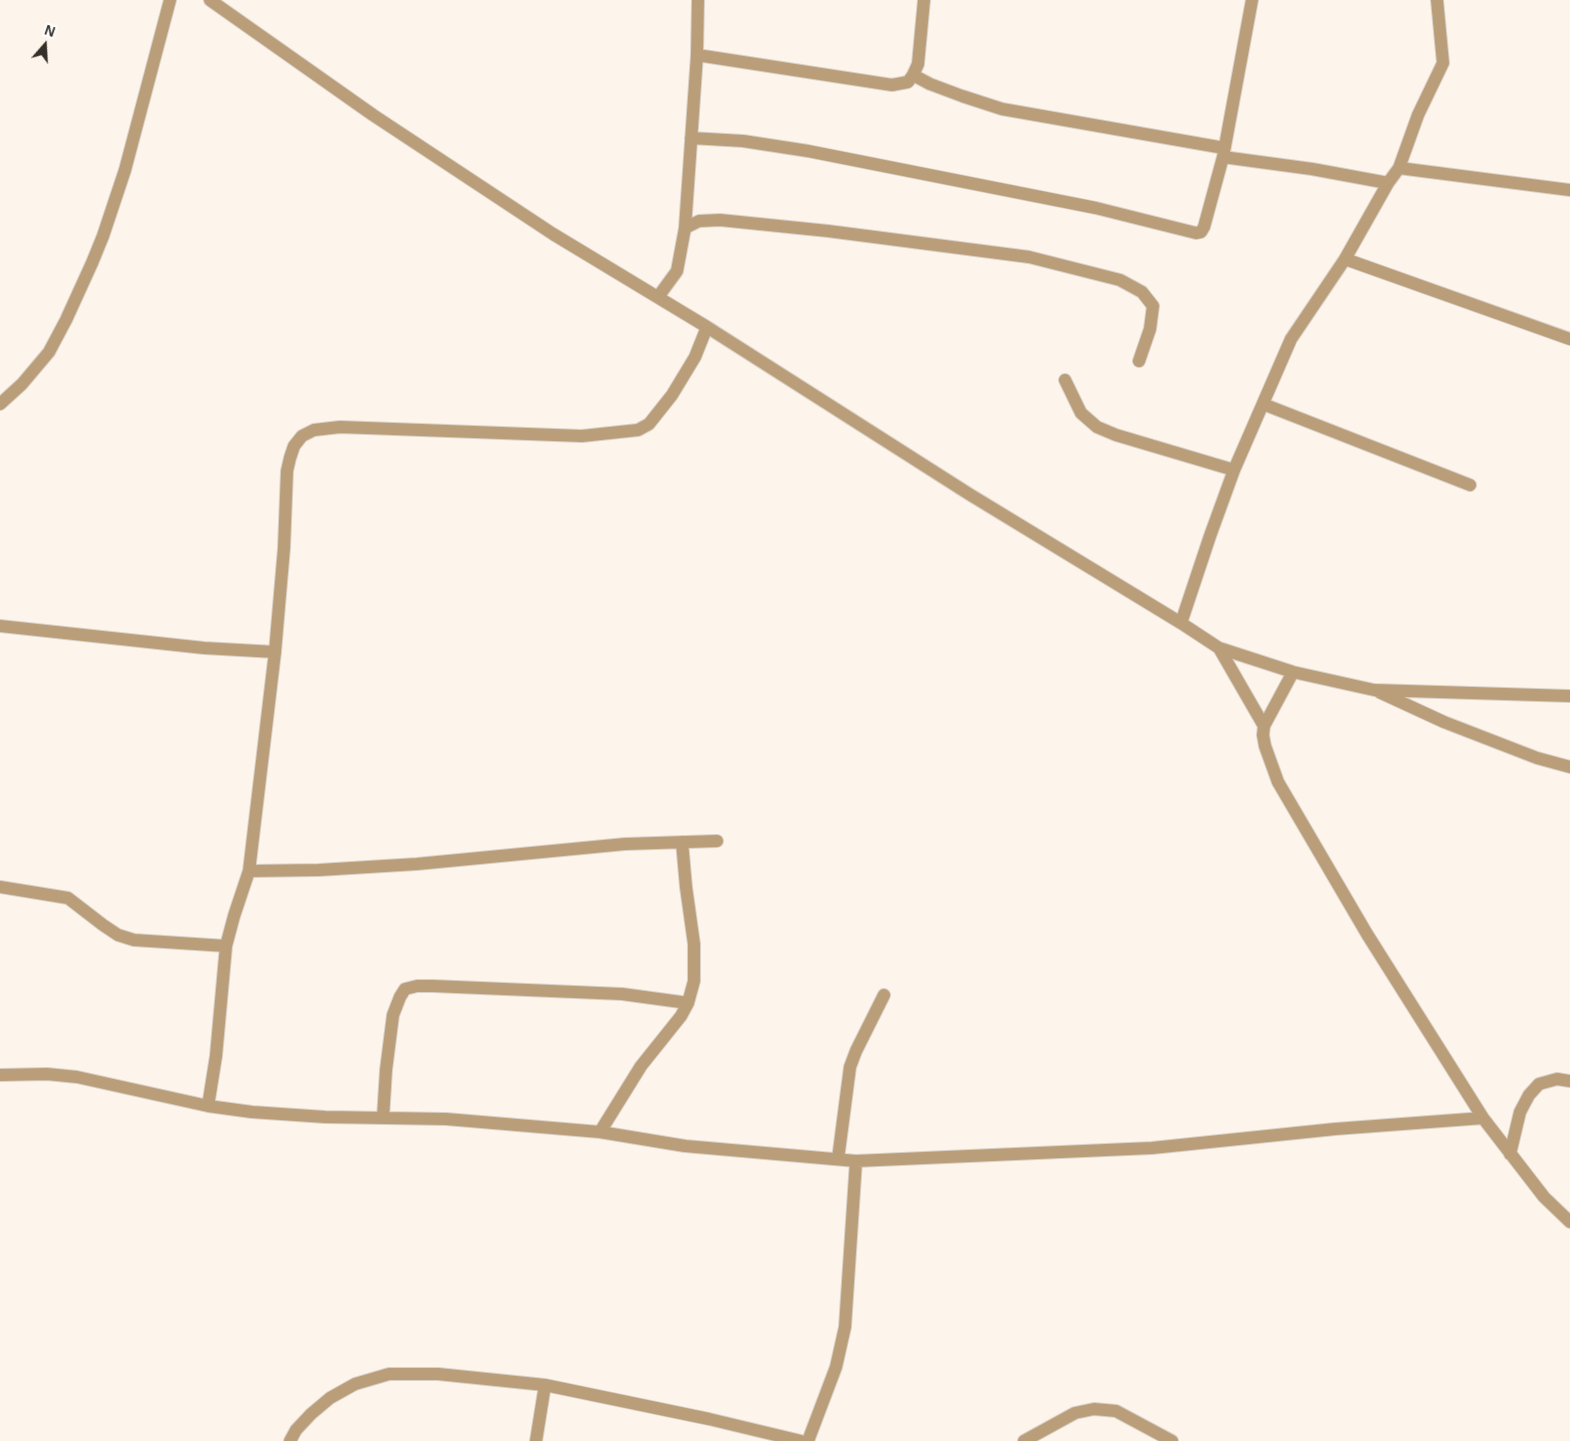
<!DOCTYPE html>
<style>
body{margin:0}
#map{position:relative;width:1570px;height:1441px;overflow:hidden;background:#fdf5eb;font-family:Arial,sans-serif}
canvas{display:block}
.north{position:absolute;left:20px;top:20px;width:50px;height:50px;-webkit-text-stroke:4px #fff;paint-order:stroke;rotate:19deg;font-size:14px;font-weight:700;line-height:20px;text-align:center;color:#342f28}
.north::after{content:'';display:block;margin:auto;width:18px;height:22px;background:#342f28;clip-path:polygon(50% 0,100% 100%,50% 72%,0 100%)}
</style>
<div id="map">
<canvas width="1570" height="1441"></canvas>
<div class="north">N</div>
</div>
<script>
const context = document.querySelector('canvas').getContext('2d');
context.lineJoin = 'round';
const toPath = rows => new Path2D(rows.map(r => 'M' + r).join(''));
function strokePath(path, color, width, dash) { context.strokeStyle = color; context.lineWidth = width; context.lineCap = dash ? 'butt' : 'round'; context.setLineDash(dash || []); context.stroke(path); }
const minor = toPath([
 [210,0,373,115,553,234,707,327,969,494,1181,623,1219,648,1293,672,1374,690,1570,696],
 [697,55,892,85,908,82,913,75,918,64,924,0],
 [913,75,930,84,962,96,1002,109,1224,148],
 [691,138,743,141,808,151,1096,208,1196,233,1201,232,1204,227,1223,157,1252,0],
 [1223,157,1312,169,1388,183],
 [1399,168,1570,190],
 [685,228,699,221,720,220,828,231,1029,257,1120,280,1142,292,1153,306,1150,329,1139,361],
 [1345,259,1570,339],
 [658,297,677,271,685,228,697,55,698,0],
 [1065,380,1081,413,1097,427,1116,435,1234,470],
 [0,404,22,384,49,352,66,320,92,263,103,236,125,170,170,0],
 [1263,404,1470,485],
 [1181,623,1210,536,1234,470,1291,339,1345,259,1388,183,1399,168,1418,115,1443,63,1437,0],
 [0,626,204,648,275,652],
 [1219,648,1264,726],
 [1293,672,1264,726,1263,735,1265,746,1278,782,1367,934,1483,1118,1544,1197,1570,1222],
 [1379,692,1444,722,1537,758,1570,767],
 [249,871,275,652,284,548,287,471,290,458,294,446,302,436,314,430,340,427,582,436,638,430,649,424,672,395,695,357,707,327],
 [0,887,68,898,103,925,118,935,134,940,226,946],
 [0,1075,47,1074,77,1077,208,1106,252,1112,325,1117,446,1119,600,1132,685,1146,856,1161,1152,1148,1335,1129,1483,1118],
 [208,1106,216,1056,226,946,234,916,249,871,319,870,417,864,625,844,717,841],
 [383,1118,386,1070,393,1015,400,997,405,989,417,986,433,986,575,992,622,994,688,1003],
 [600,1132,641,1066,681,1016,688,1003,694,981,694,944,686,887,682,842],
 [1510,1154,1520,1112,1529,1095,1539,1084,1557,1079,1570,1081],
 [838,1159,850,1067,856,1051,884,995],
 [290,1441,296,1430,311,1414,330,1398,355,1384,389,1374,438,1374,545,1385,709,1419,801,1441],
 [536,1441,545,1385],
 [808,1441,836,1367,845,1327,856,1161],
 [1024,1441,1075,1413,1094,1409,1116,1411,1172,1441]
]);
strokePath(minor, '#d9d1c8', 14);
strokePath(minor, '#ba9e7a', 12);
</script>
